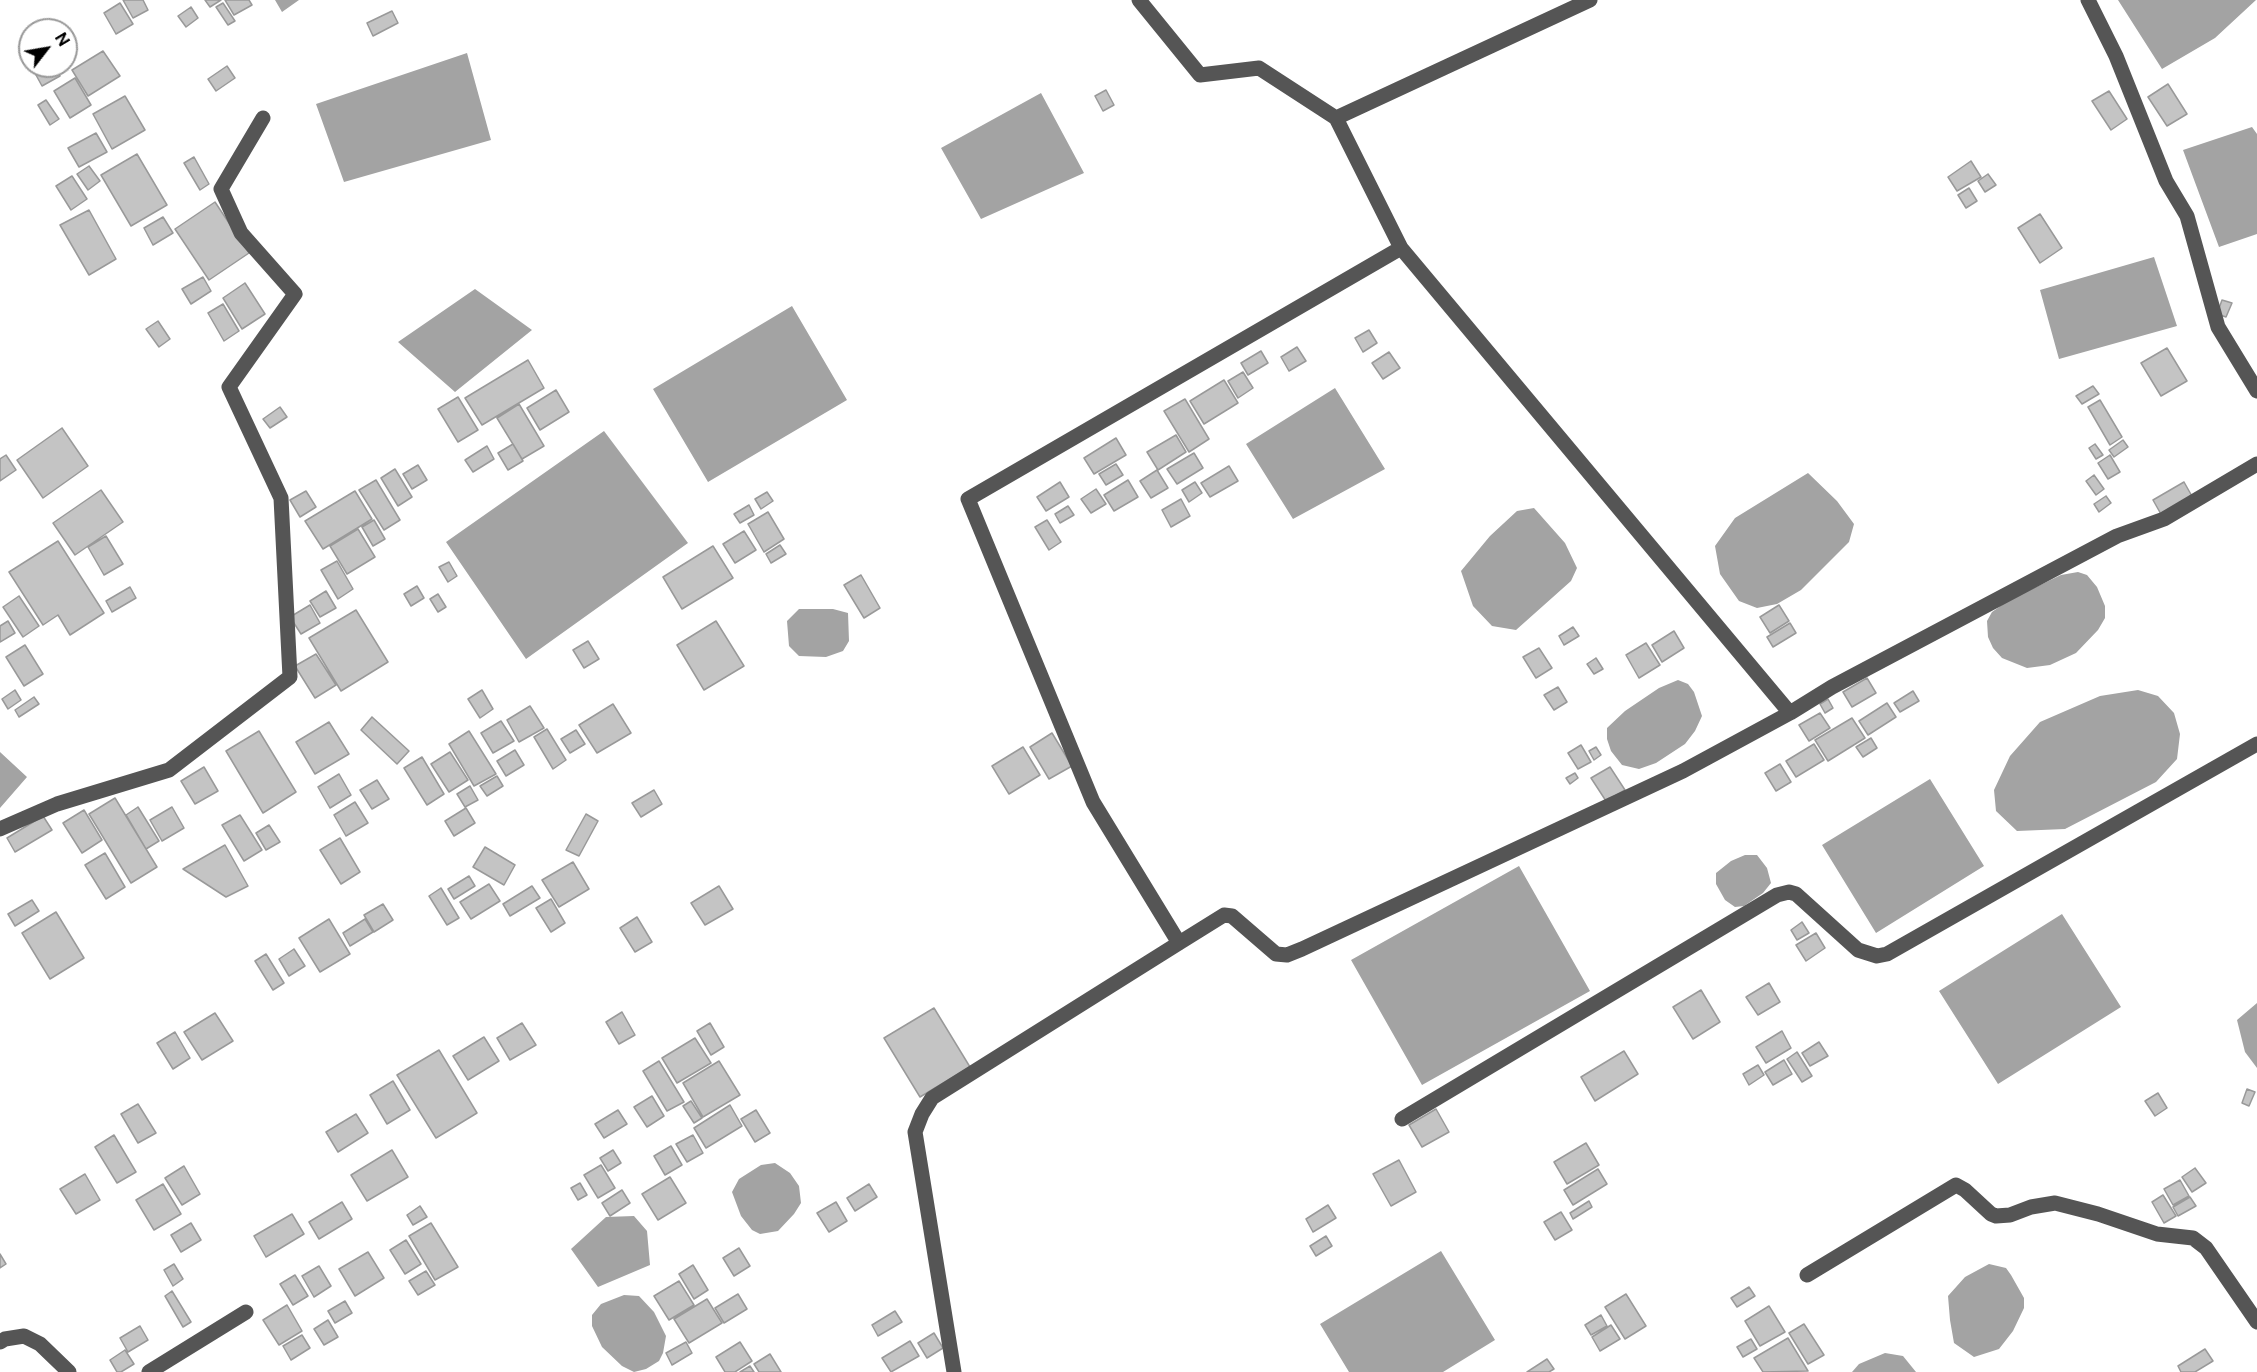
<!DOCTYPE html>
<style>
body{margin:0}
#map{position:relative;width:2257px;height:1372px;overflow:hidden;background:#fff;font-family:"Public Sans",sans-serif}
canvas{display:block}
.north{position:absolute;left:18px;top:18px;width:60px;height:60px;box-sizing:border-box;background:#fff;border:2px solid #999;border-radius:50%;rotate:59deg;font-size:16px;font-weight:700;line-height:24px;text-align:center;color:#000}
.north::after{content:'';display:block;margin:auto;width:21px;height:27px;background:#000;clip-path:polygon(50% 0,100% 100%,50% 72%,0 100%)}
</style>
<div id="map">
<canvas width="2257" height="1372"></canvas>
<div class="north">N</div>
</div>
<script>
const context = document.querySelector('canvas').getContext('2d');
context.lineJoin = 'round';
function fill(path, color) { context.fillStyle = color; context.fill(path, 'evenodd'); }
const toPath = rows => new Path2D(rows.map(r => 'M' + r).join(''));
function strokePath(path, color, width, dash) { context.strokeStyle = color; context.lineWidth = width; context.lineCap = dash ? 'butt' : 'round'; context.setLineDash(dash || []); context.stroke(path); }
fill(toPath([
 [275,0,299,0,282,12],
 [2118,0,2256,0,2215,38,2162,69],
 [467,53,491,140,344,182,316,104],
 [1041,93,1084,173,981,219,941,148],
 [2252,127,2257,134,2257,234,2219,247,2183,150],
 [2154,257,2177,326,2059,359,2040,290],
 [475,289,532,330,455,392,398,342],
 [792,306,847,400,708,482,653,389],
 [1335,388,1385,469,1293,519,1246,444],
 [604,431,688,543,526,659,446,542],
 [1808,473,1837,501,1854,524,1849,542,1801,590,1777,604,1757,608,1739,601,1720,574,1715,546,1735,518],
 [1534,508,1565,543,1577,568,1571,581,1516,630,1492,626,1473,606,1461,571,1490,536,1517,511],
 [2078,572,2087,575,2097,587,2105,606,2105,618,2098,630,2076,653,2050,665,2027,668,2002,658,1993,648,1988,637,1987,621,1992,612,2009,600,2061,575],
 [799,609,833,609,848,613,849,641,843,651,826,657,799,656,789,646,787,621],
 [1678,680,1688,684,1694,692,1702,716,1695,731,1685,744,1656,763,1639,769,1622,765,1611,751,1607,739,1607,728,1625,711,1659,688],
 [2138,690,2158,696,2174,713,2180,734,2177,759,2156,782,2065,829,2017,831,1996,811,1994,790,2010,756,2040,722,2100,696],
 [0,752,27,777,0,808],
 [1930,779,1984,866,1876,933,1822,845],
 [1745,855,1757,855,1767,868,1771,883,1763,893,1744,906,1735,907,1725,900,1716,884,1716,873,1731,861],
 [1519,866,1590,991,1422,1085,1351,960],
 [2062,914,2121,1007,1998,1084,1939,991],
 [2257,1003,2257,1068,2245,1052,2237,1020],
 [775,1163,790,1173,799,1186,801,1203,794,1214,778,1231,760,1234,752,1230,741,1216,732,1192,739,1179,761,1165],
 [634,1216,647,1231,650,1265,598,1287,571,1249,606,1217],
 [1441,1251,1495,1340,1443,1372,1349,1372,1320,1324],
 [1989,1264,2006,1268,2011,1275,2024,1298,2024,1308,2013,1331,1999,1349,1974,1357,1954,1343,1950,1320,1948,1296,1965,1277],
 [624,1295,639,1296,654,1312,666,1336,663,1353,659,1361,646,1369,634,1372,622,1366,602,1347,592,1326,592,1315,601,1304],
 [1885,1353,1903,1356,1916,1372,1852,1372,1859,1364]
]), '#a3a3a3');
const building = toPath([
 [123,0,143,0,148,10,133,18,123,0],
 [205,0,221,0,210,7,205,0],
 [225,0,249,0,252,5,234,15,225,0],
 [120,3,133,24,116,34,104,13,120,3],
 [223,3,235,21,228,25,216,7,223,3],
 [191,7,198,18,186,27,178,16,191,7],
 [392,11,398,23,373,36,367,23,392,11],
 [103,51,120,76,88,96,72,70,103,51],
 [54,66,60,76,42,86,36,75,54,66],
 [227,66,235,78,216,91,208,79,227,66],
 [75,78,91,105,70,118,54,91,75,78],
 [2168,84,2187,114,2167,126,2148,97,2168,84],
 [1106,90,1114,105,1103,111,1095,96,1106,90],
 [2109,91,2127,119,2111,130,2092,101,2109,91],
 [125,96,145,130,112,149,93,114,125,96],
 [46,100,59,119,50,125,38,105,46,100],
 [96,133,107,152,79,167,68,148,96,133],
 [137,154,167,205,131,226,101,175,137,154],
 [194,157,209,184,200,190,184,163,194,157],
 [1971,161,1981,177,1957,191,1948,177,1971,161],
 [89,166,100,181,88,190,77,174,89,166],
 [1988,174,1996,185,1985,192,1978,181,1988,174],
 [72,176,87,199,71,210,56,186,72,176],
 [1969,188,1977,201,1966,208,1958,195,1969,188],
 [215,202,249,253,209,280,175,229,215,202],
 [89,210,116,259,89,275,60,225,89,210],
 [2040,214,2062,248,2040,263,2018,228,2040,214],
 [163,217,173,233,153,245,144,228,163,217],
 [203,277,211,291,191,304,182,289,203,277],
 [245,283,265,314,242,329,223,298,245,283],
 [2222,300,2232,303,2226,317,2217,314,2222,300],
 [223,304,239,331,224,341,208,313,223,304],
 [158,321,170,339,159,347,146,329,158,321],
 [1369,330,1377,343,1363,352,1355,338,1369,330],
 [1297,347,1306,361,1289,371,1281,357,1297,347],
 [2167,348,2187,381,2161,396,2141,363,2167,348],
 [1261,351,1268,363,1248,375,1241,363,1261,351],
 [1389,352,1400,368,1383,379,1372,363,1389,352],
 [528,360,544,388,482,425,465,398,528,360],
 [1243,372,1253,388,1238,398,1228,381,1243,372],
 [1224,380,1238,403,1204,424,1190,401,1224,380],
 [2093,386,2099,394,2082,404,2076,396,2093,386],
 [556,390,569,412,540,430,527,408,556,390],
 [458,397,478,430,458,442,438,409,458,397],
 [1185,399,1209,439,1189,452,1164,411,1185,399],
 [2100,400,2122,437,2110,445,2088,407,2100,400],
 [519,404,544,446,522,459,497,418,519,404],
 [280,407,287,417,270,428,263,419,280,407],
 [62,428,88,466,43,498,17,460,62,428],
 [1176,435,1186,452,1158,470,1147,452,1176,435],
 [1116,438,1126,455,1094,474,1084,458,1116,438],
 [2123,440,2128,447,2114,457,2109,450,2123,440],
 [513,444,523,461,508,470,498,453,513,444],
 [2095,444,2103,455,2096,459,2089,448,2095,444],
 [487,446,494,459,473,472,465,460,487,446],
 [1194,453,1203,468,1177,484,1167,469,1194,453],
 [6,455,16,470,0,481,0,459,6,455],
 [2110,455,2120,472,2108,479,2098,463,2110,455],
 [1116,464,1123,475,1106,485,1099,474,1116,464],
 [418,465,427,480,412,489,403,474,418,465],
 [1229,466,1238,481,1210,497,1201,483,1229,466],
 [395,469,412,497,398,506,381,478,395,469],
 [1157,470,1168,488,1151,498,1140,481,1157,470],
 [2094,475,2104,489,2096,495,2086,481,2094,475],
 [376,480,400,520,384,530,359,490,376,480],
 [1128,480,1138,497,1114,511,1104,495,1128,480],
 [1060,482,1069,497,1046,511,1037,497,1060,482],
 [1195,482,1202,493,1189,502,1182,490,1195,482],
 [2184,482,2193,498,2162,516,2153,500,2184,482],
 [1096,489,1106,504,1091,513,1081,499,1096,489],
 [101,490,123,522,75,555,53,523,101,490],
 [306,491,316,507,300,517,290,500,306,491],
 [355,491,372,519,323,549,305,521,355,491],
 [767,492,773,501,761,509,755,499,767,492],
 [2106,496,2111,503,2099,512,2094,504,2106,496],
 [1181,499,1190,516,1171,527,1162,510,1181,499],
 [749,505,754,515,740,523,734,514,749,505],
 [1068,506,1074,515,1060,523,1055,514,1068,506],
 [768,512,784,539,764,552,748,524,768,512],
 [374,520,385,539,373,546,362,527,374,520],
 [1047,520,1061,542,1049,550,1035,527,1047,520],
 [358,529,375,557,347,574,330,546,358,529],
 [744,531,756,550,735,563,723,544,744,531],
 [106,536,123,564,104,575,88,547,106,536],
 [58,541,104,613,70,635,58,615,43,625,9,572,58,541],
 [780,545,786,554,771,563,766,554,780,545],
 [713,546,733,578,682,609,663,577,713,546],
 [337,561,353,589,338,599,321,570,337,561],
 [449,562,457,576,448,582,439,567,449,562],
 [861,575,880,608,864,618,844,585,861,575],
 [417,586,424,598,411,606,404,594,417,586],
 [130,587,136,598,112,612,106,601,130,587],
 [326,591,336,608,320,617,310,601,326,591],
 [438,594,446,607,438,612,430,599,438,594],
 [19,596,39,626,23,637,3,607,19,596],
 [310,605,320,623,301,634,290,617,310,605],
 [1779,605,1789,621,1770,633,1760,617,1779,605],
 [356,610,388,662,341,691,309,638,356,610],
 [8,621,15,633,0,642,0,626,8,621],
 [716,621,744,666,704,690,677,645,716,621],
 [1790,623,1796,633,1773,647,1767,637,1790,623],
 [1573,627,1579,636,1564,645,1559,636,1573,627],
 [1674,631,1684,648,1662,662,1652,645,1674,631],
 [588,641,599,659,584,668,573,650,588,641],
 [1646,643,1660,665,1639,678,1626,655,1646,643],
 [25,645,43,674,24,686,6,657,25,645],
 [1539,648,1552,668,1536,678,1523,657,1539,648],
 [316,654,336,685,315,698,295,666,316,654],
 [1596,658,1603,669,1594,674,1587,664,1596,658],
 [1867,678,1876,693,1852,707,1843,692,1867,678],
 [1558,687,1567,702,1554,710,1544,695,1558,687],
 [15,690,21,700,8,709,2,699,15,690],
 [482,690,493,709,480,718,468,699,482,690],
 [1913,691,1919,701,1900,712,1894,703,1913,691],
 [34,697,39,704,19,717,15,710,34,697],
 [1828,699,1833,708,1825,713,1820,704,1828,699],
 [1887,703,1896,717,1868,735,1859,721,1887,703],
 [613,704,631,733,597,753,579,725,613,704],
 [530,706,544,728,519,742,507,720,530,706],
 [1820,713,1830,728,1809,741,1799,725,1820,713],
 [372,717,409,751,397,764,361,730,372,717],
 [1852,718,1865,738,1828,761,1815,740,1852,718],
 [501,721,514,741,493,753,481,733,501,721],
 [329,722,349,754,315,774,296,742,329,722],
 [547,729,566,760,553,769,534,737,547,729],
 [576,730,585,744,570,753,561,739,576,730],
 [259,731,296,792,263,813,226,751,259,731],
 [469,731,496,774,474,786,449,744,469,731],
 [1052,733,1072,766,1049,779,1030,747,1052,733],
 [1871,738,1877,748,1863,757,1856,747,1871,738],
 [1814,744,1824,760,1796,777,1786,761,1814,744],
 [1581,745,1591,762,1578,769,1568,753,1581,745],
 [1023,747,1040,775,1009,794,992,766,1023,747],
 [1596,747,1601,755,1594,760,1589,751,1596,747],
 [515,750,524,765,506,776,497,761,515,750],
 [450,752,468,780,449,792,431,764,450,752],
 [422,757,444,794,427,805,404,768,422,757],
 [1780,764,1791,782,1776,791,1765,773,1780,764],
 [204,767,218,791,195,804,181,781,204,767],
 [1610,767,1625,790,1606,801,1591,778,1610,767],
 [1575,773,1578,778,1570,784,1566,778,1575,773],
 [339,774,351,795,330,808,318,787,339,774],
 [497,776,503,786,487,796,480,786,497,776],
 [377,780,389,799,372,809,360,790,377,780],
 [470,786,478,800,465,807,457,794,470,786],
 [654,790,662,804,641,817,632,803,654,790],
 [115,798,157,867,131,883,89,814,115,798],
 [355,802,368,823,346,836,334,815,355,802],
 [138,807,159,841,146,849,126,815,138,807],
 [172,807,184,828,162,841,150,820,172,807],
 [466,808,475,823,454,836,445,821,466,808],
 [84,810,102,840,82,853,63,823,84,810],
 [586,814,598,821,579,856,566,850,586,814],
 [240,815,262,850,244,861,222,825,240,815],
 [43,816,52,830,15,852,7,838,43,816],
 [269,825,280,842,266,850,256,833,269,825],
 [340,838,360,872,341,884,320,850,340,838],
 [225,845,248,886,226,897,183,869,225,845],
 [485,847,515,865,504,885,473,867,485,847],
 [105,853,125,887,106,899,85,865,105,853],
 [573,862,589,889,559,907,542,880,573,862],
 [469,876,475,886,454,899,448,889,469,876],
 [489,884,500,901,471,919,460,902,489,884],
 [532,886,540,898,510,916,503,904,532,886],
 [719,886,733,909,705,925,691,903,719,886],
 [441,888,459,918,447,925,429,896,441,888],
 [551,899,565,923,551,932,536,908,551,899],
 [32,900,39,911,15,926,8,914,32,900],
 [383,904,393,920,374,932,364,915,383,904],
 [56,912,84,958,50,979,22,933,56,912],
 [637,917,652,942,635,952,620,928,637,917],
 [329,919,350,954,320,972,299,938,329,919],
 [365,919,373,932,350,946,343,933,365,919],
 [1802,922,1809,933,1797,940,1791,930,1802,922],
 [1816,933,1825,948,1806,961,1796,945,1816,933],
 [294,949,305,966,289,976,279,959,294,949],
 [266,954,284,983,273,990,255,961,266,954],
 [1769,983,1780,1002,1758,1015,1746,997,1769,983],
 [1701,990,1720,1022,1693,1039,1673,1007,1701,990],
 [934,1008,970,1067,920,1097,884,1038,934,1008],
 [622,1012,635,1035,619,1044,606,1022,622,1012],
 [215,1013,233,1041,202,1060,184,1032,215,1013],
 [522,1023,536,1045,510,1060,497,1038,522,1023],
 [710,1023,724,1047,711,1055,697,1031,710,1023],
 [1782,1031,1791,1048,1766,1063,1756,1047,1782,1031],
 [175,1032,190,1058,173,1069,157,1043,175,1032],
 [484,1037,499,1061,468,1080,453,1056,484,1037],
 [695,1038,711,1063,677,1083,662,1058,695,1038],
 [1819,1042,1828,1056,1810,1066,1802,1053,1819,1042],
 [439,1050,477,1113,436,1138,397,1075,439,1050],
 [1624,1051,1638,1074,1595,1101,1581,1077,1624,1051],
 [1797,1052,1812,1076,1802,1082,1787,1059,1797,1052],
 [1784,1060,1792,1074,1773,1085,1765,1072,1784,1060],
 [659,1061,684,1102,667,1111,643,1071,659,1061],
 [719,1061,740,1095,703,1117,683,1083,719,1061],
 [1758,1065,1764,1075,1749,1085,1743,1074,1758,1065],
 [393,1081,410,1110,387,1124,370,1095,393,1081],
 [2247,1089,2255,1092,2249,1106,2242,1103,2247,1089],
 [2158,1093,2167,1108,2155,1116,2145,1101,2158,1093],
 [652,1096,664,1116,647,1127,634,1107,652,1096],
 [691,1101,702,1118,694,1123,683,1106,691,1101],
 [138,1104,156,1133,138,1143,121,1114,138,1104],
 [730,1105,742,1126,706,1148,694,1128,730,1105],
 [1436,1109,1449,1132,1422,1147,1409,1125,1436,1109],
 [618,1110,627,1124,604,1138,595,1124,618,1110],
 [756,1110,770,1133,755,1142,741,1119,756,1110],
 [356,1114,368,1133,338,1152,326,1132,356,1114],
 [114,1135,136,1172,117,1183,95,1147,114,1135],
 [693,1135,703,1153,687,1162,676,1144,693,1135],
 [1586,1143,1599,1165,1567,1184,1554,1162,1586,1143],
 [671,1146,682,1165,665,1175,654,1156,671,1146],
 [392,1150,408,1177,367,1201,351,1175,392,1150],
 [613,1150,621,1163,608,1171,600,1158,613,1150],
 [1399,1160,1416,1192,1391,1206,1373,1174,1399,1160],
 [601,1165,615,1188,598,1198,584,1175,601,1165],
 [184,1166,200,1194,182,1205,165,1178,184,1166],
 [2195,1168,2206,1183,2192,1192,2182,1177,2195,1168],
 [1598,1169,1607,1184,1573,1205,1564,1190,1598,1169],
 [85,1174,100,1200,76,1214,60,1189,85,1174],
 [670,1177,686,1203,658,1220,642,1194,670,1177],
 [2180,1180,2189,1196,2173,1205,2164,1189,2180,1180],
 [580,1183,587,1195,578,1200,571,1188,580,1183],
 [163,1184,181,1214,154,1230,136,1200,163,1184],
 [869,1184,877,1197,855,1211,847,1198,869,1184],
 [622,1190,630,1203,610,1216,602,1203,622,1190],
 [2163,1195,2176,1216,2164,1223,2152,1202,2163,1195],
 [2190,1197,2196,1206,2178,1216,2173,1207,2190,1197],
 [1589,1201,1592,1207,1573,1219,1570,1213,1589,1201],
 [342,1202,352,1219,319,1239,309,1222,342,1202],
 [836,1202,847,1221,829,1232,817,1213,836,1202],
 [1328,1205,1336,1218,1313,1232,1306,1219,1328,1205],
 [420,1206,427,1217,413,1225,407,1215,420,1206],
 [1561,1212,1572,1230,1555,1240,1544,1222,1561,1212],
 [292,1214,304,1234,266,1257,254,1236,292,1214],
 [191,1223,201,1240,181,1252,171,1235,191,1223],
 [431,1223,458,1267,435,1280,409,1236,431,1223],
 [1326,1236,1332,1246,1316,1256,1310,1246,1326,1236],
 [406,1240,421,1264,405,1274,390,1250,406,1240],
 [739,1248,750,1266,734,1276,723,1258,739,1248],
 [368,1252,384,1278,355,1296,339,1269,368,1252],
 [0,1254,6,1264,0,1268,0,1254],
 [174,1264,183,1279,173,1286,164,1270,174,1264],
 [693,1265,708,1290,694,1299,679,1274,693,1265],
 [319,1266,331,1286,314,1297,302,1276,319,1266],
 [426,1271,435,1285,418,1295,409,1281,426,1271],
 [295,1275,308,1296,293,1305,280,1284,295,1275],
 [679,1281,694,1305,669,1320,654,1296,679,1281],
 [1749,1287,1755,1296,1737,1307,1731,1298,1749,1287],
 [172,1291,191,1322,183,1327,165,1296,172,1291],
 [738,1294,747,1309,724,1323,715,1308,738,1294],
 [1626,1294,1646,1326,1625,1339,1605,1307,1626,1294],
 [707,1299,722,1323,689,1343,674,1319,707,1299],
 [345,1301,352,1313,335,1323,328,1311,345,1301],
 [287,1305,302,1331,279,1345,263,1320,287,1305],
 [1769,1306,1785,1332,1760,1346,1745,1321,1769,1306],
 [895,1311,902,1322,878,1336,872,1325,895,1311],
 [1601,1315,1607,1326,1591,1335,1585,1325,1601,1315],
 [328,1320,338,1337,324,1345,314,1329,328,1320],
 [1804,1324,1824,1355,1808,1364,1789,1333,1804,1324],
 [1611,1325,1620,1339,1600,1351,1592,1337,1611,1325],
 [140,1326,148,1340,128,1352,120,1338,140,1326],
 [934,1333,943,1348,927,1358,918,1343,934,1333],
 [302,1335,310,1348,291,1360,283,1346,302,1335],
 [1788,1338,1808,1371,1763,1372,1754,1358,1788,1338],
 [1751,1339,1757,1349,1743,1357,1737,1347,1751,1339],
 [910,1341,919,1356,891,1372,882,1358,910,1341],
 [686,1342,692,1353,672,1365,666,1353,686,1342],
 [740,1342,752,1361,735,1372,725,1372,716,1357,740,1342],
 [2205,1349,2213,1361,2195,1372,2181,1372,2178,1366,2205,1349],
 [125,1350,134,1364,121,1372,117,1372,110,1360,125,1350],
 [770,1354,781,1372,759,1372,754,1364,770,1354],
 [1547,1359,1554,1369,1549,1372,1527,1372,1547,1359],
 [750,1366,754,1372,740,1372,750,1366]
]);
fill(building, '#c4c4c4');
strokePath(building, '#999', 1.5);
strokePath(toPath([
 [1139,0,1200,75,1259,68,1336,118,1590,0],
 [2088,0,2116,56,2166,181,2187,216,2218,327,2257,391],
 [1336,118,1401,248,1790,713],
 [1401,248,968,499,1093,802,1179,943,1224,915,1232,916,1276,954,1287,955,1302,949,1683,771,1790,713,1832,687,2117,536,2164,519,2257,464],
 [0,829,57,804,169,770,290,677,281,498,229,387,295,294,241,233,221,189,263,118],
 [1402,1119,1777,895,1789,892,1796,894,1858,950,1877,956,1887,954,2257,744],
 [1807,1275,1956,1185,1965,1190,1991,1214,1996,1216,2010,1215,2031,1207,2055,1203,2098,1214,2157,1234,2193,1238,2206,1248,2257,1322],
 [0,1342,5,1339,24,1336,40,1344,69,1372],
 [149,1372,246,1312],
 [954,1372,915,1132,922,1114,932,1098,1179,943]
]), '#555', 15);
</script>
